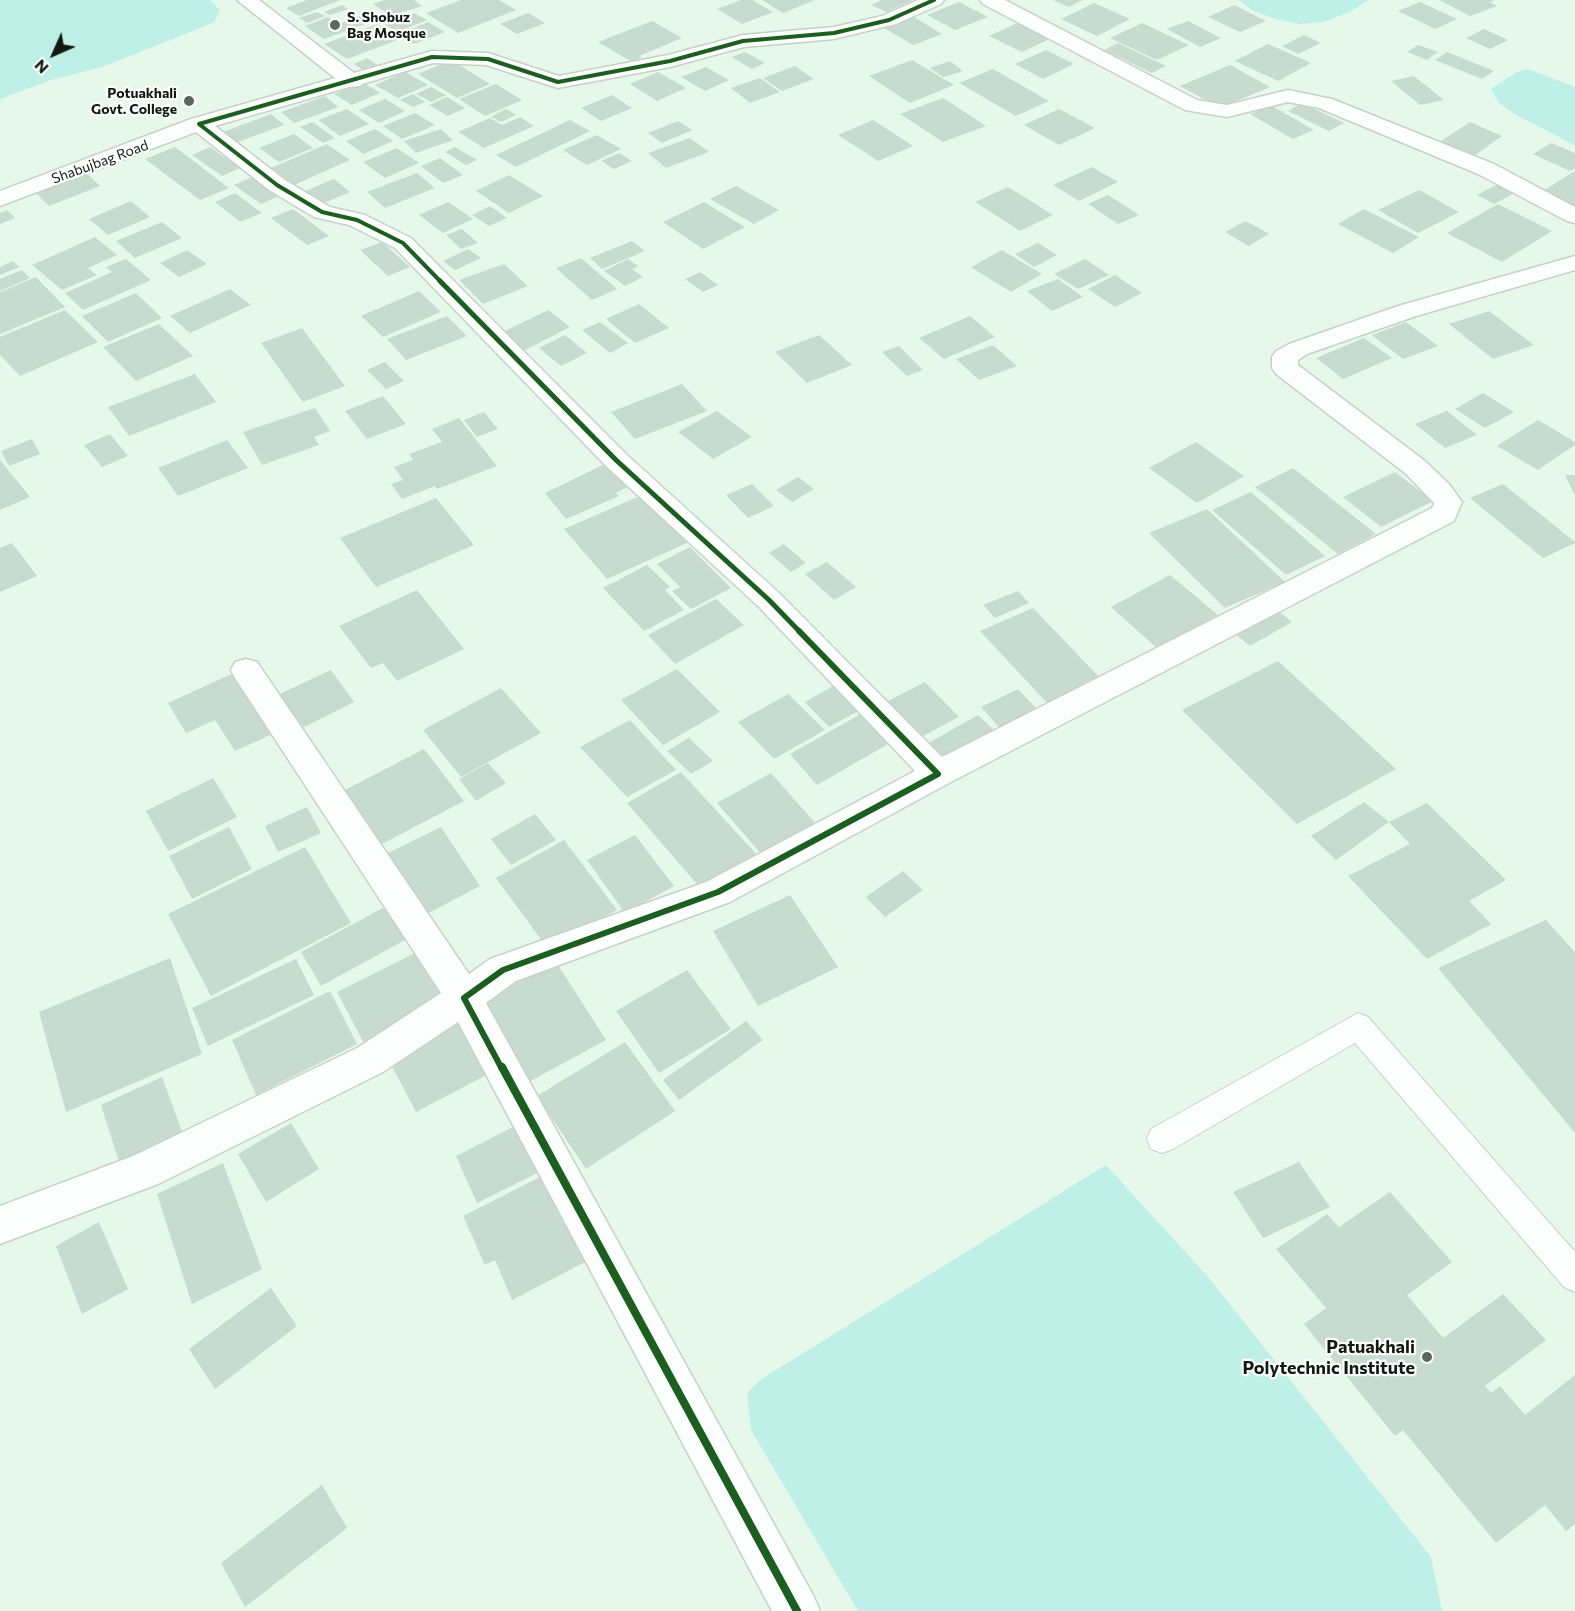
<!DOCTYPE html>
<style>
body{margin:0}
#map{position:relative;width:1575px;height:1611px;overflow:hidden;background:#e6f8e9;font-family:Commissioner,sans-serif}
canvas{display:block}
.north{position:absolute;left:24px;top:24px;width:60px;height:60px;-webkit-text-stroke:4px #fff;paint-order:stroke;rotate:225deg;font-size:16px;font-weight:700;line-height:24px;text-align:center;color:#0f1b11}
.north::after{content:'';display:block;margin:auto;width:21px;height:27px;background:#0f1b11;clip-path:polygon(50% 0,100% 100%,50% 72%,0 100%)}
</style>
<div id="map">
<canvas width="1575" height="1611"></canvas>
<div class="north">N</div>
</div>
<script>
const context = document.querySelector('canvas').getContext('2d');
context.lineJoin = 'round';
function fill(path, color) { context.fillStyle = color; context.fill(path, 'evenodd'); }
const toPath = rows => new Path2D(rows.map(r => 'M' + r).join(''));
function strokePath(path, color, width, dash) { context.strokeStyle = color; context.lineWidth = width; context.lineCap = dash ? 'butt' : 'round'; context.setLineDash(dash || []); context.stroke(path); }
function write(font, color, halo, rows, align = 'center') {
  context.font = font + ' Commissioner,sans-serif'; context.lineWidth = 4.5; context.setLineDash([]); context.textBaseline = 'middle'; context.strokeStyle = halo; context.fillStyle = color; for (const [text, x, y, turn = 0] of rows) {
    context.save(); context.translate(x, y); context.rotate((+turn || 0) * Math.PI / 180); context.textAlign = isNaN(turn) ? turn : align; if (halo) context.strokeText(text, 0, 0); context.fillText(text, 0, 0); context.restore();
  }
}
fill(toPath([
 [0,0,210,0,220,10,214,22,188,33,102,67,51,80,0,99],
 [1239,0,1368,0,1350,12,1323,22,1299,24,1275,19,1252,10],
 [1528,69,1575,87,1575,145,1518,116,1499,103,1491,89,1515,73],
 [1106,1165,1209,1278,1431,1557,1442,1611,858,1611,751,1430,747,1393,760,1380]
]), '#bef0e7');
fill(toPath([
 [307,0,340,0,299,16,286,8],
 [384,0,414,0,422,6,391,16,373,4],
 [461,0,499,0,516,10,458,33,426,13],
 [741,0,752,0,773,12,742,24,717,9],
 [762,0,815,0,783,13],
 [882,0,913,0,887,12,871,5],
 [1053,0,1082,0,1069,7],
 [1439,0,1495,0,1490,2,1497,6,1470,16],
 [959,2,988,17,955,30,927,15],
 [1420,2,1457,19,1435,29,1398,11],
 [1094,3,1130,19,1097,36,1061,19],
 [342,5,348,9,330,15,324,12],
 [1234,5,1266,21,1240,32,1208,17],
 [372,11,382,18,324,39,305,26,328,17,338,24],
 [317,12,325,16,307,23,299,18],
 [414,13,427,20,397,32,385,25],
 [528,13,545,23,517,34,500,24],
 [914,17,942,34,913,45,884,28],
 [1024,20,1056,36,1022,52,989,36],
 [652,21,682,38,639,56,642,57,632,62,598,42],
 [1188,21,1221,38,1200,47,1167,29],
 [428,22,445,32,414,44,399,34],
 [1142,23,1189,45,1157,60,1110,38],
 [377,24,400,39,347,59,324,44],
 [1484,29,1508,40,1490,49,1466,38],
 [1304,35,1321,43,1298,54,1282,46],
 [1118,43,1166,66,1152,73,1104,50],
 [1268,44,1311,63,1278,81,1235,61],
 [1418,45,1438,52,1427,60,1407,52],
 [1046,50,1074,64,1043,79,1015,64],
 [745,52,765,63,752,69,732,57],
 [1447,52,1494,71,1482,79,1435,60],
 [367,58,382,68,369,74,354,64],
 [451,60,490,84,457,98,418,74],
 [912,60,954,85,910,103,869,76],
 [950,61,963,71,943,77,930,68],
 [1230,65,1270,87,1220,108,1180,86],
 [795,66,814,79,782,91,763,78],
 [706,67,729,80,705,91,681,77],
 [993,69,1049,101,1016,116,959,83],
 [405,72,428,85,398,98,375,85],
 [658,72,686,88,657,101,630,84],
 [1414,76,1444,100,1420,105,1391,81],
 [760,78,780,92,750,103,731,88],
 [363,82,380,93,352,105,334,94],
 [496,84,522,100,485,116,459,99],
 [431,87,446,95,431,102,416,94],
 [413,94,425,102,413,107,400,100],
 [612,95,632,108,601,121,581,108],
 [325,96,338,107,294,123,281,112],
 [447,97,465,108,448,116,429,105],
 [943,98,986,126,943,142,900,114],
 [385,99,405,111,379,123,359,110],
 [1302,103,1344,123,1329,131,1288,111],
 [1272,106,1314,130,1293,139,1250,114],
 [347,109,369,124,340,136,318,120],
 [506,109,516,115,501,122,491,117],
 [1059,109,1095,128,1059,145,1024,125],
 [415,113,435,125,402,139,383,126],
 [271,114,284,125,235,143,223,132],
 [520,117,534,126,484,148,458,132,490,118,502,125],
 [570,120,590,131,516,167,496,155],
 [873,120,913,146,878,161,838,135],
 [678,121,692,130,662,143,648,133],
 [312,122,335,138,323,143,300,127],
 [1470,122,1502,136,1474,156,1441,141],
 [375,129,393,141,363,154,346,141],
 [441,129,453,140,416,153,404,141],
 [294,134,313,148,279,162,259,148],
 [597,135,621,149,587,165,563,150],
 [690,138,709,152,666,168,648,153],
 [1551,143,1575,153,1575,168,1570,171,1533,154],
 [327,144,350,160,294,185,271,168],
 [175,147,229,188,200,200,145,159],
 [210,147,240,168,222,176,192,155],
 [455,147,477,160,466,165,445,152],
 [397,148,419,163,385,178,363,162],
 [619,153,632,161,614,169,601,161],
 [440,158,463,175,443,183,421,166],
 [1092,167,1118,182,1079,201,1053,185],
 [83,170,100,186,49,206,32,189],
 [1575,171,1575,206,1543,191],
 [417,173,435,188,385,208,367,192],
 [509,175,543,196,509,213,476,191],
 [252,177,279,196,261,204,234,185],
 [334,179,350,192,319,205,303,192],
 [1502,182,1519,191,1494,204,1477,195],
 [736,186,779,210,754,224,710,199],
 [1008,187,1053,215,1020,231,975,202],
 [1419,190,1459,212,1418,233,1378,210],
 [235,193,262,213,240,222,215,202],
 [1108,195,1139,215,1118,224,1088,204],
 [131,201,150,217,108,235,89,219],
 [448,202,473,219,443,233,419,215],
 [704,202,745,227,703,249,663,222],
 [1498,204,1552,231,1502,262,1447,233],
 [490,206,507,218,489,226,472,215],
 [293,209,329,236,307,245,271,218],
 [1364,209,1419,237,1393,253,1338,224],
 [7,210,15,218,0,224,0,213],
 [1246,221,1269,234,1249,246,1225,232],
 [162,222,182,238,135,258,116,241],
 [462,229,478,243,461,249,446,235],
 [95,237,117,255,88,268,97,275,62,290,32,265],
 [632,241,645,251,602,269,590,258],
 [382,242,410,267,388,276,360,250],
 [1038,243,1057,255,1034,267,1015,254],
 [468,249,481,258,455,270,443,261],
 [187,250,207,264,179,277,160,263],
 [1002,250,1042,274,1011,292,971,267],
 [581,258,617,289,592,300,556,268],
 [126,259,151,280,83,310,65,293,112,272,106,267],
 [628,259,638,266,632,269,643,277,625,286,604,271],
 [1085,259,1109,275,1078,289,1054,274],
 [13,261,19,267,0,275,0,267],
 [504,264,528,286,483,304,459,280],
 [22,270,30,278,0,291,0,279],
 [700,272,718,285,703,292,685,279],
 [1115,275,1142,293,1115,307,1088,289],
 [36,277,65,307,0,334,0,292],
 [1058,279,1083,297,1052,311,1027,291],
 [230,289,251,305,190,333,170,316],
 [419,291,441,312,383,337,361,316],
 [136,293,162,318,108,342,82,316],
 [639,304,669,328,635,343,606,319],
 [65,310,98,342,20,376,0,355,0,337],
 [548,310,570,327,521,352,499,334],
 [1489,311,1534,345,1493,359,1449,324],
 [447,316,467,336,406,360,387,339],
 [970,316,995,337,944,359,919,338],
 [600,322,628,343,610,353,582,330],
 [1406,322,1438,346,1403,359,1372,335],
 [159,324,193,356,136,381,103,347],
 [302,328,345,386,303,402,261,343],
 [565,335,587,353,561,366,539,348],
 [819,335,852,365,807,383,775,352],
 [1364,338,1392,358,1343,379,1316,358],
 [993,345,1017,366,979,380,956,359],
 [899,346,923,370,907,376,882,352],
 [385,362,404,381,386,389,367,370],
 [195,374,216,402,129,436,108,407],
 [682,384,707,411,635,439,611,412],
 [1483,393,1514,412,1485,428,1455,409],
 [383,396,406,424,367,439,345,411],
 [315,408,330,431,314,437,319,445,262,465,243,432],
 [717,411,752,437,713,459,678,432],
 [1447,411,1477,435,1445,448,1415,424],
 [484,412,498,429,477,437,464,420],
 [459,418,497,466,437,489,435,486,402,499,391,484,403,480,394,467,413,460,409,454,442,442,432,429],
 [1538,420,1575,442,1575,445,1538,470,1497,446],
 [110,434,128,456,102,467,84,445],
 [32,439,40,454,9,466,1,451],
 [227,440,248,468,178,496,158,468],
 [1196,442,1244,476,1197,503,1149,468],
 [0,460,30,497,0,510],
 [605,464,629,486,616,493,619,496,566,519,545,493],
 [1293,468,1376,534,1338,554,1255,487],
 [1395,472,1433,501,1381,527,1343,497],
 [1565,475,1575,475,1575,496],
 [798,477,814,489,792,502,776,490],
 [752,484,774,506,748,518,726,495],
 [1503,484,1575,542,1575,543,1543,558,1470,498],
 [1251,492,1325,556,1286,575,1212,510],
 [642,495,687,543,607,579,564,529],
 [436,498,474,545,376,587,340,538],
 [1207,509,1285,582,1225,608,1149,533],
 [12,543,37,576,0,592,0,548],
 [784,544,806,563,791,572,769,553],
 [690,547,731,588,691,609,672,591,680,587,657,564],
 [827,562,856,587,834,600,805,574],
 [647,565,670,587,665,590,684,610,644,631,603,588],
 [1170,575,1218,615,1157,648,1111,607],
 [417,590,464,649,397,681,383,663,371,668,339,626],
 [1018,591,1029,603,995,618,983,605],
 [716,599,744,625,675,664,648,635],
 [1033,608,1102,680,1049,705,980,631],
 [1275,608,1292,622,1250,646,1233,632],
 [1278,661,1396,769,1297,824,1182,710],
 [677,669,720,712,663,745,621,700],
 [331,670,354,702,294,732,271,698],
 [238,671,277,732,235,751,215,720,186,733,168,703],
 [925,682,959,717,919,738,886,702],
 [835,685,860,710,829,727,805,702],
 [501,688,541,733,461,777,423,730],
 [1018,689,1036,708,999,727,981,707],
 [788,694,825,730,774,759,738,722],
 [866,711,895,740,817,785,790,754],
 [978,715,997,733,943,763,925,745],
 [630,720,676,770,627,797,580,747],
 [689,738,713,761,691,774,667,751],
 [424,749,464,801,380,845,343,791],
 [488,763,506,783,476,801,459,779],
 [681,772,758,856,702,890,627,803],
 [771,773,817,825,763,856,717,803],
 [213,778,237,817,168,851,146,811],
 [1364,802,1389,822,1336,860,1311,836],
 [1427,803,1506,880,1469,901,1491,924,1427,959,1348,876,1410,844,1389,822],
 [307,807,321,833,278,852,265,826],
 [535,814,556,840,511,865,491,839],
 [229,827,252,869,192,899,169,856],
 [441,827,480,886,421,917,382,856],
 [635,835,674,886,625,913,587,860],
 [564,840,617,910,548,949,496,878],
 [305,847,351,923,211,996,168,914],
 [903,871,923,890,885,917,866,897],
 [790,895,838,967,758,1006,713,931],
 [394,902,416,934,321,986,301,952],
 [1546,920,1575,952,1575,1133,1438,968],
 [421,950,451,1003,366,1047,337,992],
 [551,954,606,1040,525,1084,473,995],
 [170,958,202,1054,66,1112,39,1012],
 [296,959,314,995,208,1046,192,1008],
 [687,970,731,1029,659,1073,616,1011],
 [330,991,357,1044,256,1095,232,1040],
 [464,1015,496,1070,416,1112,386,1055],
 [746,1021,763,1040,679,1100,663,1080],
 [625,1042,675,1111,586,1169,537,1096],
 [162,1077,184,1137,121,1168,101,1105],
 [525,1121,547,1168,477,1203,456,1156],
 [291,1123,319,1169,266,1202,238,1154],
 [1299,1162,1330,1207,1263,1238,1233,1192],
 [223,1163,262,1269,192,1304,157,1194],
 [542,1176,585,1262,512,1300,495,1260,485,1265,463,1216],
 [1390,1192,1452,1262,1407,1295,1443,1338,1503,1294,1546,1340,1485,1386,1491,1393,1500,1386,1525,1415,1575,1375,1575,1524,1566,1531,1545,1505,1496,1543,1403,1430,1395,1436,1304,1324,1326,1308,1276,1249,1327,1214,1339,1227],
 [99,1222,128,1289,82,1314,56,1246],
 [271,1288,297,1326,215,1389,189,1349],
 [322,1485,347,1528,245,1607,221,1563]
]), '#c8dbd0');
const service = toPath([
 [1358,1013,1368,1017,1575,1252,1575,1292,1564,1287,1355,1043,1173,1149,1162,1153,1151,1149,1147,1139,1151,1129,1358,1013]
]);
const minor = toPath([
 [237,0,259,0,354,73,432,51,488,53,559,76,668,55,743,35,834,27,882,16,918,0,944,0,941,4,896,24,834,39,744,47,670,67,558,88,486,65,433,63,362,84,360,86,349,87,215,126,285,180,330,207,365,215,411,238,626,454,779,593,942,757,1432,508,1434,503,1405,473,1276,374,1272,368,1272,357,1276,351,1289,344,1398,306,1575,256,1575,270,1416,316,1307,354,1298,360,1298,365,1425,461,1449,484,1462,502,1454,521,949,783,730,902,516,981,486,1003,813,1595,820,1611,772,1611,458,1022,383,1072,158,1184,0,1244,0,1206,133,1156,357,1048,441,993,235,678,231,670,235,662,246,659,257,662,469,974,490,959,706,882,915,771,759,607,606,466,395,248,349,225,314,217,269,190,196,132,0,206,0,191,191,119,335,78,237,0],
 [980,0,1005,0,1197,100,1227,105,1288,90,1332,99,1494,164,1575,207,1575,223,1567,221,1478,174,1319,108,1288,102,1227,117,1185,110,983,4,980,0]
]);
strokePath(service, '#c5d3c7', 2);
strokePath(minor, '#c5d3c7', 3);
fill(service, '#fbfefc');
fill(minor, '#fbfefc');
strokePath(toPath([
 [441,282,403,243,357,220,322,212,277,185,199,124,432,57,488,59,558,82,670,61,743,41,834,33,889,20,934,0]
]), '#1b5e20', 4);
strokePath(toPath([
 [440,281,616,460,769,600,800,632]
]), '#1b5e20', 5);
strokePath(toPath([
 [502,1069,464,998,503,970,718,892,938,774,799,631]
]), '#1b5e20', 6);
strokePath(toPath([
 [502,1067,797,1611]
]), '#1b5e20', 8);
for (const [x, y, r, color] of [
 [335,25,6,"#5a685d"],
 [189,101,6,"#5a685d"],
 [1427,1357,6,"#5a685d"]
]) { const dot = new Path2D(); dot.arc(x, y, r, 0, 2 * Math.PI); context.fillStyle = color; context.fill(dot); strokePath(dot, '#fff', 2); }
write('bold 14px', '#0f1b11', '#fff', [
 ["S. Shobuz",347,17],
 ["Bag Mosque",347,33],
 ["Potuakhali",177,93,"right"],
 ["Govt. College",177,109,"right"]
], 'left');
write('14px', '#0f1b11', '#fff', [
 ["Shabujbag Road",100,162,-20]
]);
write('bold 18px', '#0f1b11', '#fff', [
 ["Patuakhali",1415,1347],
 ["Polytechnic Institute",1415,1368]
], 'right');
</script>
